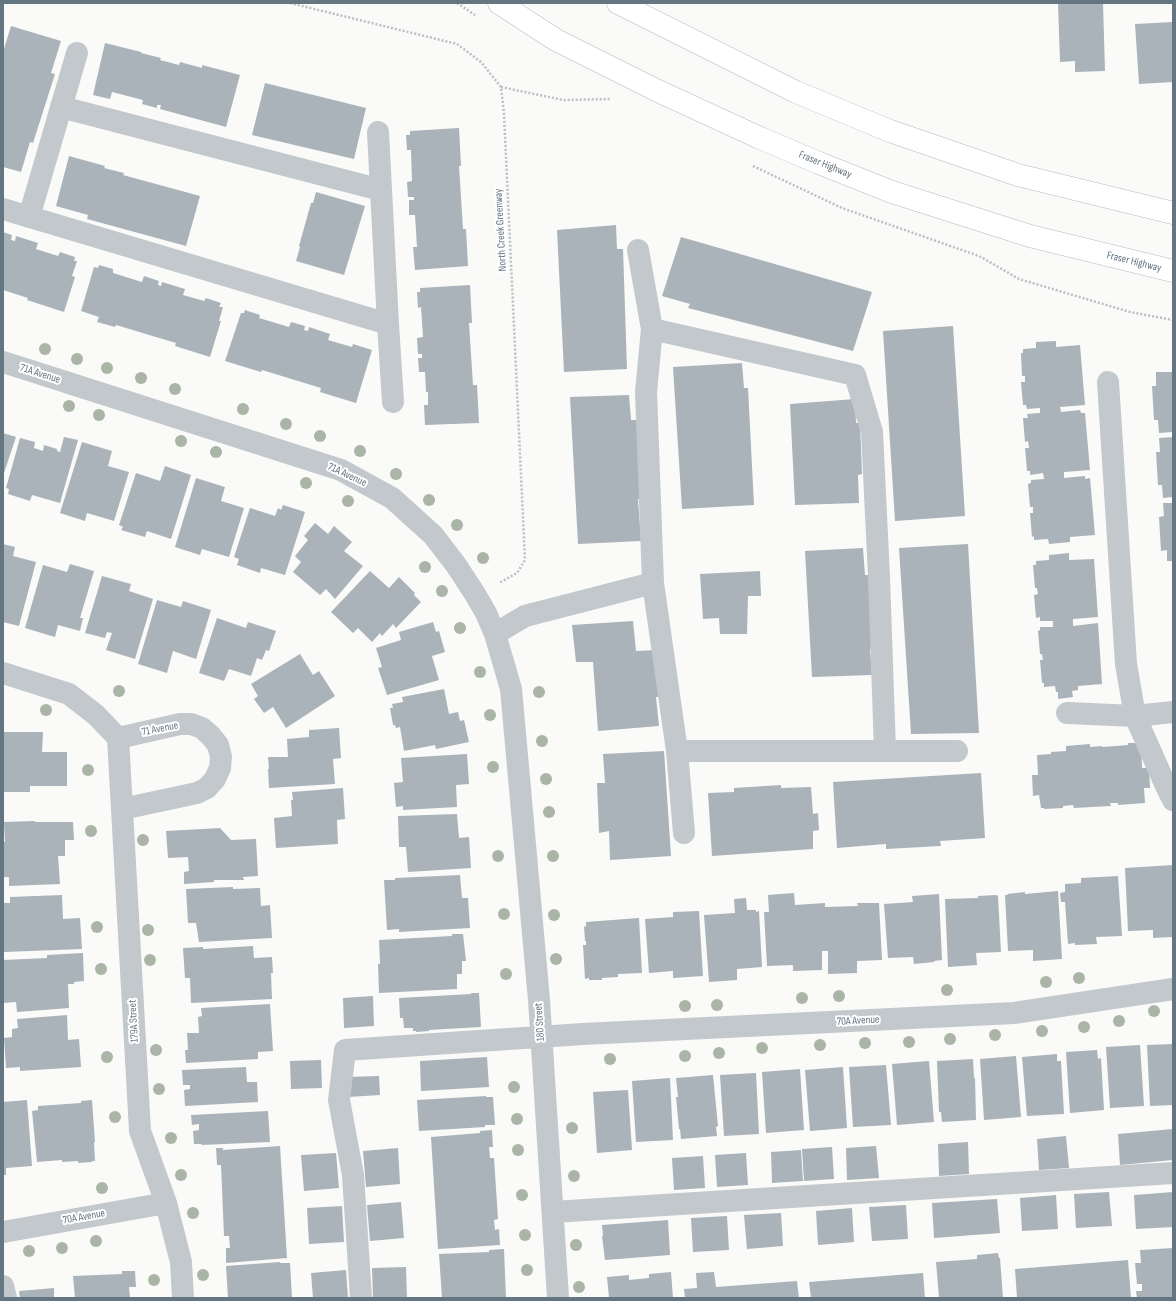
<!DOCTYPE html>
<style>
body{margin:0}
#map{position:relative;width:1176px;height:1301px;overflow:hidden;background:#fafaf8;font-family:"Sofia Sans Condensed",sans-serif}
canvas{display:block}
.frame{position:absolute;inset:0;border:4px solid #657683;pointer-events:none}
</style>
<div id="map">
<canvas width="1176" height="1301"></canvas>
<div class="frame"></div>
</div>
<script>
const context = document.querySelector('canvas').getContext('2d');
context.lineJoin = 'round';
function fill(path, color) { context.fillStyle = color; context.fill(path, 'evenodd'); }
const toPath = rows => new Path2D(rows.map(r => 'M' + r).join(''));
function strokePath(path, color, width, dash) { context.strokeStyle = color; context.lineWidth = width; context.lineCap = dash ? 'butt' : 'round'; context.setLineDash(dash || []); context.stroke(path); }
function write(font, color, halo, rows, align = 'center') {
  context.font = font + ' "Sofia Sans Condensed",sans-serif'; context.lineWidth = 4; context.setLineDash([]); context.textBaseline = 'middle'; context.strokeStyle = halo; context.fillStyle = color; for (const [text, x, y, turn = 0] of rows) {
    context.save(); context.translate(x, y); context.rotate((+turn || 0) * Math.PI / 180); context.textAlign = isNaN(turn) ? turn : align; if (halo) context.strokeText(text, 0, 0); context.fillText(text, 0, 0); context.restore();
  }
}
fill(toPath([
 [1058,3,1103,3,1105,71,1075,72,1075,61,1060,62],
 [1173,22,1173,82,1139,84,1135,24],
 [11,26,61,41,51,73,55,74,33,143,30,142,21,172,3,167,3,52],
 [105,43,141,52,141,53,161,58,160,60,179,65,180,62,202,68,202,65,240,75,226,127,160,109,161,105,157,105,157,108,142,104,143,100,112,92,110,99,93,95],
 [265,83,366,108,354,159,252,135],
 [459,128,461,166,459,166,463,229,466,229,468,266,415,270,413,247,417,247,415,215,409,215,409,200,414,200,414,197,408,197,407,182,412,181,411,150,407,150,406,135,410,135,410,131],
 [69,156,105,166,104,168,124,173,123,175,200,196,186,246,87,219,88,215,56,206],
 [316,192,365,206,344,275,296,261,300,247,299,246,311,203,313,203],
 [616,225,617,249,623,249,627,369,564,372,557,230],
 [3,232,12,235,11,240,15,241,16,236,38,243,36,249,58,256,60,252,75,257,74,261,77,261,72,276,75,277,64,312,27,300,28,298,3,290],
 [681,237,872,292,853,351,688,308,690,304,662,296],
 [99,265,113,269,113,273,142,282,144,276,159,281,158,285,161,286,162,282,185,289,183,295,204,301,206,298,221,303,219,307,223,307,219,321,221,321,210,357,175,346,176,343,116,325,115,327,97,322,99,317,81,311,94,267,98,268],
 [470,285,472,323,469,323,473,385,477,385,479,423,425,425,424,405,428,405,428,392,426,392,425,372,419,372,418,358,422,358,422,354,418,354,417,338,423,337,421,307,418,308,417,292,420,292,420,288],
 [245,310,260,315,259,318,289,327,291,322,305,326,304,330,308,331,309,327,330,334,328,340,352,347,353,344,372,350,356,403,320,392,321,388,262,370,261,372,225,361,241,313,244,313],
 [953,326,965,516,895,521,883,331],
 [1056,341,1056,347,1080,345,1085,405,1060,407,1061,412,1080,410,1081,413,1085,413,1090,470,1064,472,1064,478,1085,476,1085,479,1090,478,1095,535,1070,537,1070,542,1049,544,1048,539,1034,540,1034,536,1032,537,1030,513,1033,513,1033,507,1030,507,1028,484,1031,483,1031,480,1044,479,1043,473,1030,475,1030,471,1027,471,1025,448,1029,448,1028,441,1025,442,1023,418,1028,418,1027,414,1040,413,1040,408,1027,409,1026,405,1023,405,1021,382,1025,382,1025,376,1022,376,1021,353,1023,353,1023,349,1036,348,1036,342],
 [742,363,744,388,748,388,754,505,682,509,673,367],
 [1156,372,1173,372,1173,432,1159,433,1158,420,1154,420,1152,386,1156,386],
 [629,395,631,420,637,420,643,499,638,499,641,541,578,544,570,397],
 [855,399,856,423,860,423,862,474,858,475,859,503,795,505,790,404],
 [3,433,16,437,3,476],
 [64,437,78,440,60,503,32,495,30,501,8,494,9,489,6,488,20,438,35,442,34,448,43,451,44,445,57,449,57,451,60,452],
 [1173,437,1173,497,1163,498,1162,485,1158,485,1156,452,1160,452,1159,438],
 [82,442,112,451,108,466,129,472,114,521,87,513,85,521,60,513],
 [165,466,191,475,171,539,147,531,145,537,121,530,123,527,119,525,136,473,160,481],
 [196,478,225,487,221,501,244,508,229,557,202,549,200,555,175,547],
 [1163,503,1173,503,1173,561,1167,561,1167,550,1161,551,1159,517,1164,516],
 [283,505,305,512,285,575,261,568,260,573,237,565,239,559,234,557,250,508,275,516,278,508,281,510],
 [315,523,328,534,334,526,352,542,344,551,363,566,335,599,326,589,320,595,293,572,301,562,295,556,308,540,304,536],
 [3,544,15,547,13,556,36,562,19,626,3,622],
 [968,544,979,733,911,734,899,548],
 [863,548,865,575,870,575,875,649,870,649,872,675,812,677,805,551],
 [1069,553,1069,560,1094,559,1098,617,1073,619,1073,626,1098,623,1102,684,1078,686,1078,690,1072,691,1073,697,1058,699,1058,692,1056,692,1055,686,1044,687,1044,683,1042,683,1040,660,1043,660,1042,654,1040,654,1038,631,1040,630,1040,627,1053,627,1053,621,1040,621,1040,617,1036,618,1034,595,1038,594,1037,588,1035,588,1033,565,1036,565,1036,561,1049,560,1049,555],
 [70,564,94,571,80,618,83,618,80,631,58,625,55,637,25,628,43,565,67,572],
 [370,571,389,588,399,577,415,593,414,595,421,602,396,628,393,624,382,636,380,633,372,642,358,628,353,633,331,612],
 [760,571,761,596,748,596,747,634,720,634,719,618,703,619,700,574],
 [102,576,131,584,129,591,153,599,135,659,106,650,112,633,107,632,105,638,85,633],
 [157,600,181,607,183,601,211,610,196,659,173,651,167,673,138,664],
 [217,618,246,628,248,622,276,631,269,651,266,650,262,660,257,658,251,676,229,669,224,681,199,673],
 [633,621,636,651,657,650,661,697,656,697,659,726,598,731,593,662,576,662,572,625],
 [433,622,436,632,439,631,445,652,432,656,439,680,387,695,378,668,382,667,376,648,401,640,399,632],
 [300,654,313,675,319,671,335,696,286,728,273,707,264,713,254,699,258,696,251,684],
 [444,689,449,714,458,712,460,721,464,720,469,742,436,749,435,745,404,751,400,727,396,728,395,725,393,725,390,708,393,708,392,704,403,702,402,697],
 [339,728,341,758,333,759,335,784,269,788,268,769,269,769,268,757,288,757,287,739,309,737,309,730],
 [3,732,43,732,42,752,67,752,67,786,30,786,30,792,3,792],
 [1128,743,1141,743,1142,768,1149,768,1150,788,1144,788,1145,803,1118,805,1118,803,1110,803,1111,806,1074,808,1073,805,1063,806,1063,808,1044,809,1044,808,1041,808,1039,795,1033,796,1032,775,1038,775,1037,755,1051,754,1051,752,1066,751,1066,746,1090,744,1090,747,1102,746,1102,747,1128,745],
 [664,751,671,856,610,860,609,831,599,833,597,783,605,783,603,754],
 [467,754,469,784,456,785,457,807,403,810,403,806,396,807,394,783,403,782,401,758],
 [981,773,985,838,940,841,941,846,886,849,886,844,837,848,833,782],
 [781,785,781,788,811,787,813,814,818,813,819,830,813,831,813,849,712,856,708,793,734,792,734,788],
 [343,788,345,819,337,820,338,844,276,848,274,818,292,816,291,800,293,800,292,792],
 [457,814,459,838,469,837,471,868,408,872,406,847,399,847,398,816],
 [35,821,35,822,73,822,74,840,65,840,65,856,58,856,60,884,9,886,9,877,3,877,3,842,5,842,4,822],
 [220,828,231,840,256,839,258,876,243,877,244,880,214,880,214,882,184,884,184,872,189,871,188,857,168,858,166,831],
 [1173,865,1173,937,1153,938,1153,930,1128,931,1125,868],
 [460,875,462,898,468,898,470,928,399,932,399,929,387,930,384,880,395,880,395,878],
 [1118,876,1122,936,1096,937,1097,944,1075,945,1075,943,1068,944,1065,902,1061,902,1060,893,1065,892,1065,884,1081,883,1081,878],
 [233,887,233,889,260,888,261,906,270,905,272,938,199,942,196,923,188,923,186,889],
 [1058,891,1062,959,1033,961,1033,950,1008,951,1005,895,1008,895,1007,894,1025,892,1025,894],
 [794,893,795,905,825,903,825,907,858,906,857,903,879,903,882,960,857,961,857,973,828,974,828,951,822,951,822,970,793,971,793,965,767,966,764,912,769,912,768,895],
 [939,894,942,960,934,961,934,962,914,964,913,957,888,958,884,904,913,902,912,896],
 [62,895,63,919,80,918,82,949,4,952,3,903,10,903,10,897],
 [996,895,998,896,1001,952,976,953,977,965,948,967,945,899,978,898,978,896],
 [746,898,747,910,756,910,756,912,759,911,762,967,737,969,737,980,709,982,704,915,735,913,734,899],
 [699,911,703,976,673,978,673,971,649,973,645,919,673,917,673,912],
 [639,918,642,973,618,974,618,977,602,978,602,980,589,980,589,978,585,979,583,945,586,945,586,941,585,941,584,926,586,927,586,922],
 [452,934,463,934,466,961,462,961,462,974,457,974,457,989,379,993,378,964,380,964,379,940,452,936],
 [253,946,254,958,272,957,273,973,271,973,272,999,191,1003,190,978,185,978,183,948,203,947,203,949],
 [83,953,84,981,74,982,74,984,68,984,69,1008,17,1012,16,1002,3,1003,3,960,47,958,47,955],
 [471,993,479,993,481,1027,429,1030,429,1031,416,1032,416,1031,413,1031,413,1028,404,1028,403,1018,400,1018,399,998,471,994],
 [373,996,374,1026,344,1028,343,998],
 [270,1004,273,1051,258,1052,258,1059,186,1063,185,1050,188,1050,187,1033,199,1033,198,1017,202,1016,201,1008],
 [67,1015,68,1040,79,1039,81,1067,20,1071,20,1067,6,1068,4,1038,12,1037,12,1029,18,1028,17,1019],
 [1173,1044,1173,1105,1150,1106,1147,1045],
 [1140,1045,1144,1106,1110,1108,1106,1047],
 [1097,1050,1098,1059,1101,1058,1104,1110,1070,1113,1066,1052],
 [1057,1054,1057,1061,1061,1061,1064,1114,1027,1116,1022,1057],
 [1016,1056,1021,1117,984,1120,980,1059],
 [487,1057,489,1087,421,1091,420,1061],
 [973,1059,974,1078,975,1078,976,1120,942,1122,941,1112,939,1112,937,1061],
 [321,1060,322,1088,291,1089,290,1061],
 [929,1061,934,1122,897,1125,892,1064],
 [886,1065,891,1125,853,1127,849,1067],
 [246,1067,247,1082,257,1082,258,1102,185,1106,184,1090,190,1089,190,1085,183,1085,182,1070],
 [843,1067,847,1128,810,1131,805,1070],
 [800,1069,804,1130,766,1133,762,1072],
 [756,1073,759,1134,724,1136,720,1075],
 [713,1075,718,1126,716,1127,717,1136,681,1139,680,1129,679,1129,676,1097,678,1097,676,1078],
 [379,1076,380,1095,348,1097,347,1077],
 [670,1078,673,1140,636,1142,632,1081],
 [628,1090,632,1150,597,1153,593,1092],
 [486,1096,486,1097,493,1097,495,1125,485,1125,485,1127,419,1131,417,1100],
 [27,1100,32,1166,6,1168,6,1175,3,1175,3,1102],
 [92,1100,95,1142,94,1142,95,1161,92,1161,92,1162,78,1163,78,1161,62,1162,62,1160,37,1162,32,1111,38,1110,38,1106,81,1103,81,1101],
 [268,1111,270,1142,201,1145,202,1144,194,1144,193,1131,199,1130,199,1124,192,1125,191,1115],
 [1173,1129,1173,1160,1120,1165,1118,1134],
 [492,1130,493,1147,489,1147,490,1158,494,1158,498,1219,494,1220,495,1230,499,1229,500,1245,438,1249,431,1137,480,1133,480,1131],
 [1066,1136,1069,1168,1039,1170,1037,1139],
 [968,1142,969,1174,939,1176,938,1144],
 [280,1146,287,1258,226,1263,226,1248,230,1248,229,1236,224,1236,221,1165,217,1165,216,1148,223,1148,223,1150],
 [876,1146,879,1178,847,1180,846,1148],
 [832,1147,834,1179,804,1181,802,1149],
 [398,1148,400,1184,366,1187,363,1151],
 [801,1150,803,1181,772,1183,771,1152],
 [336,1153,339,1188,304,1191,301,1155],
 [746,1153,748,1185,717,1187,715,1155],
 [703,1156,705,1188,674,1190,672,1158],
 [1109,1192,1112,1226,1076,1228,1074,1194],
 [1173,1192,1173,1227,1136,1229,1134,1195],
 [1056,1195,1058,1229,1022,1231,1020,1198],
 [997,1199,1000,1233,934,1238,932,1203],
 [401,1202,404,1238,370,1241,367,1205],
 [906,1205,908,1239,872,1241,869,1207],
 [342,1206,344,1242,309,1244,307,1208],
 [852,1208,854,1242,818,1245,816,1211],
 [781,1213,783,1246,747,1249,744,1215],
 [727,1216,729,1250,693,1252,691,1218],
 [668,1220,670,1255,605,1260,602,1236,603,1236,602,1225],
 [1173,1248,1173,1298,1137,1298,1136,1291,1142,1291,1142,1284,1137,1284,1135,1263,1141,1263,1140,1250],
 [504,1249,506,1298,442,1298,439,1254,489,1252,489,1250],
 [998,1253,999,1258,1000,1258,1003,1298,939,1298,936,1262,977,1259,977,1255],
 [1128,1260,1131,1298,1017,1298,1015,1269],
 [280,1262,280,1263,290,1263,292,1298,228,1298,226,1266],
 [406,1267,407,1298,373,1298,372,1268],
 [346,1270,348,1298,313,1298,311,1273],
 [122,1271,135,1271,136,1287,129,1287,130,1298,75,1298,73,1276,122,1274],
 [671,1272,673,1298,609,1298,607,1277,629,1275,629,1280,649,1278,649,1274],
 [714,1272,716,1287,797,1281,799,1298,685,1298,684,1289,697,1288,696,1273],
 [923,1273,925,1298,811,1298,809,1282],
 [54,1288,54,1298,20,1298,19,1291]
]), '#aab3b9');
const major = toPath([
 [499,3,556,40,658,91,760,138,819,163,892,192,1030,236,1173,271],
 [618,3,796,92,890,131,1018,175,1173,213]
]);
strokePath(major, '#b5babe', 23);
strokePath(toPath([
 [290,3,457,44,481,62,501,87,504,114,525,560,517,573,499,583],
 [457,3,475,15],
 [501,87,563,100,611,99],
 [753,166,842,208,979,256,1019,279,1130,312,1173,320]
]), '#bbbfc2', 2.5, [2, 2]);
strokePath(toPath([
 [61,107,381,190],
 [3,209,388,324,378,132],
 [29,217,77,53],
 [638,250,652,329,646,392,653,583,677,751,684,833],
 [388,324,393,402],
 [652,329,855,375,872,432,879,577,885,751,957,751],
 [3,362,341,470,392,498,433,535,456,565,475,594,486,613,495,634,511,689,539,1000,558,1298],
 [1108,382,1126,664,1135,716,1166,786,1173,800],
 [495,634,525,616,653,583],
 [3,673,69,694,96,715,118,738],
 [1067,713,1135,716,1173,712],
 [118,738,140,1131,166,1203,181,1262,183,1298],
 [118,738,180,724,191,724,202,728,211,736,218,745,221,757,220,768,215,779,207,788,197,793,122,809],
 [677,751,885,751],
 [553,1212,1173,1173],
 [3,1232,166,1203],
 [3,1286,6,1298],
 [361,1298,353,1175,339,1100,345,1050,583,1034,1014,1013,1173,989]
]), '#c3c8cc', 22);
strokePath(major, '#fff', 22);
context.fillStyle = '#aab4a7';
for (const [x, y] of [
 [45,349],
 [77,359],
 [107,368],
 [141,378],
 [175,389],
 [69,406],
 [243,409],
 [99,415],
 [286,424],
 [320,436],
 [181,441],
 [360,451],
 [216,452],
 [396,474],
 [306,483],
 [429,500],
 [348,501],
 [457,525],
 [483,558],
 [425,567],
 [442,591],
 [460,628],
 [480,672],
 [119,691],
 [539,692],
 [46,710],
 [490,715],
 [542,741],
 [493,767],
 [88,770],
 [546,779],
 [549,812],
 [91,831],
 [143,840],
 [498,856],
 [553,856],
 [504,914],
 [554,915],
 [97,927],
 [148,930],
 [556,959],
 [150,960],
 [101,969],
 [506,974],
 [1079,978],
 [1046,982],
 [947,990],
 [839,996],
 [802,998],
 [717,1005],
 [685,1006],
 [1154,1011],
 [1119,1021],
 [1084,1027],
 [1042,1031],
 [995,1035],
 [950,1039],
 [909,1042],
 [865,1043],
 [820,1045],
 [762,1048],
 [156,1050],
 [719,1053],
 [685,1056],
 [107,1057],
 [610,1059],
 [514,1087],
 [159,1089],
 [115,1117],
 [517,1119],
 [572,1128],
 [171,1138],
 [518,1150],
 [181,1175],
 [574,1176],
 [102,1188],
 [522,1195],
 [193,1213],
 [525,1235],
 [96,1241],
 [576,1245],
 [62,1248],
 [29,1251],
 [527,1270],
 [203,1275],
 [154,1280],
 [579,1287]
]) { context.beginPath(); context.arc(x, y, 6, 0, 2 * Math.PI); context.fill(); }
write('11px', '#657683', '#fff', [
 ["Fraser Highway",825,165,22],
 ["North Creek Greenway",501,230,-93],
 ["Fraser Highway",1134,262,14],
 ["71A Avenue",40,374,18],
 ["71A Avenue",347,475,25],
 ["71 Avenue",160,729,-11],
 ["179A Street",134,1021,-93],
 ["70A Avenue",858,1021,-3],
 ["180 Street",540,1022,-94],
 ["70A Avenue",84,1217,-10]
]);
</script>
